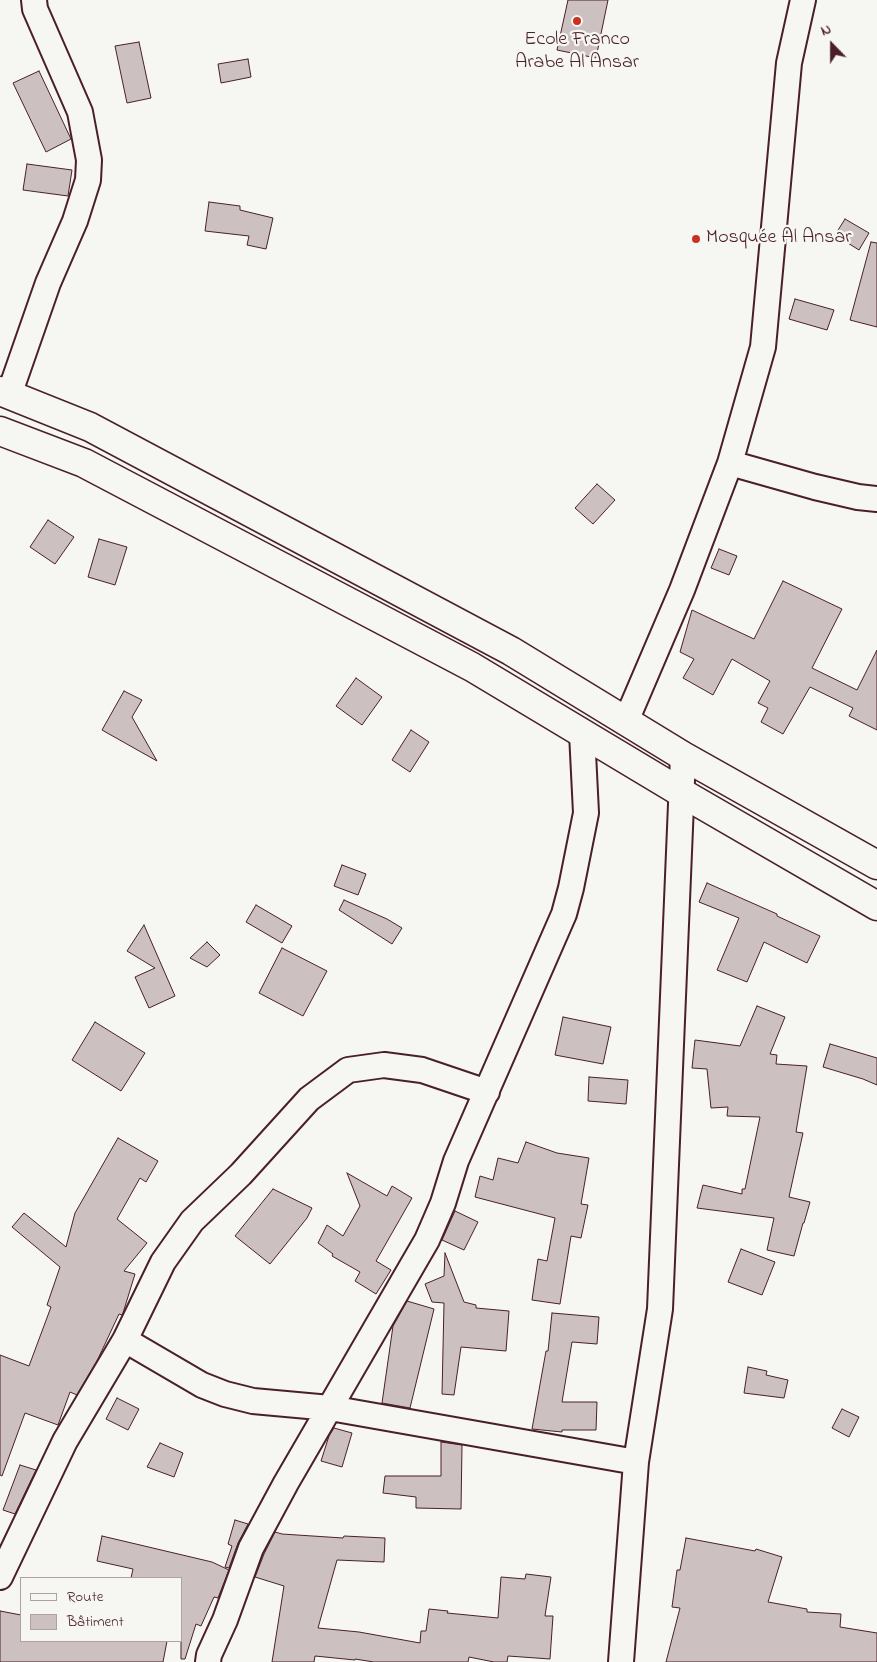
<!DOCTYPE html>
<meta charset="utf-8">
<style>
body{margin:0}
#map{position:relative;width:877px;height:1662px;overflow:hidden;background:#f6f6f2;font-family:"Indie Flower",sans-serif}
canvas{display:block}
.legend{position:absolute;left:20px;top:1577px;width:162px;height:65px;box-sizing:border-box;background:#f6f6f2;border:1px solid #b1a0a2;margin:0;padding:6px 9px;list-style:none;font-size:15px;color:#4a1f2b}
.legend li{display:flex;align-items:center;gap:10px;height:25px}
.legend b{width:25px;border:1px solid #b1a0a2}
.north{position:absolute;left:807px;top:20px;width:50px;height:50px;-webkit-text-stroke:4px #f6f6f2;paint-order:stroke;rotate:338deg;font-size:14px;font-weight:700;line-height:20px;text-align:center;color:#4a1f2b}
.north::after{content:'';display:block;margin:auto;width:18px;height:22px;background:#4a1f2b;clip-path:polygon(50% 0,100% 100%,50% 72%,0 100%)}
</style>
<div id="map">
<canvas width="877" height="1662"></canvas>
<ul class="legend">
<li><b style="height:6px;background:#f6f6f2"></b>Route</li>
<li><b style="height:14px;background:#ccc1c0"></b>Bâtiment</li>
</ul>
<div class="north">N</div>
</div>
<script>
const context = document.querySelector('canvas').getContext('2d');
context.lineJoin = 'round';
function fill(path, color) { context.fillStyle = color; context.fill(path, 'evenodd'); }
const toPath = rows => new Path2D(rows.map(r => 'M' + r).join(''));
function strokePath(path, color, width, dash) { context.strokeStyle = color; context.lineWidth = width; context.lineCap = dash ? 'butt' : 'round'; context.setLineDash(dash || []); context.stroke(path); }
function write(font, color, halo, rows, align = 'center') {
  context.font = font + ' "Indie Flower",sans-serif'; context.lineWidth = 4.5; context.setLineDash([]); context.textBaseline = 'middle'; context.strokeStyle = halo; context.fillStyle = color; for (const [text, x, y, turn = 0] of rows) {
    context.save(); context.translate(x, y); context.rotate((+turn || 0) * Math.PI / 180); context.textAlign = isNaN(turn) ? turn : align; if (halo) context.strokeText(text, 0, 0); context.fillText(text, 0, 0); context.restore();
  }
}
const building = toPath([
 [568,0,608,0,596,58,557,50,568,0],
 [139,42,151,98,127,103,115,46,139,42],
 [248,59,251,77,221,83,218,64,248,59],
 [39,71,71,139,46,152,13,83,39,71],
 [27,164,72,170,68,196,23,190,27,164],
 [209,202,240,206,240,210,273,218,266,249,247,245,249,236,205,231,209,202],
 [845,219,869,233,859,250,835,235,845,219],
 [871,242,877,243,877,327,850,320,871,242],
 [795,299,834,310,827,330,789,319,795,299],
 [597,484,615,500,593,524,575,508,597,484],
 [48,520,74,537,55,564,30,547,48,520],
 [99,539,127,547,115,585,88,577,99,539],
 [719,549,737,556,729,575,711,568,719,549],
 [783,581,842,609,812,668,857,690,877,650,877,730,849,716,853,708,810,687,783,734,761,722,768,708,758,703,770,681,732,659,713,695,683,678,694,659,680,652,692,610,754,639,783,581],
 [356,678,382,697,362,725,336,706,356,678],
 [124,691,142,700,132,717,157,761,102,730,124,691],
 [411,730,429,742,410,772,392,760,411,730],
 [342,865,366,874,358,895,334,886,342,865],
 [707,883,777,914,777,916,820,936,807,963,764,942,747,982,717,970,739,918,699,902,707,883],
 [344,900,387,919,402,928,392,944,339,910,344,900],
 [256,905,292,926,282,943,246,922,256,905],
 [144,925,175,996,149,1008,135,977,155,968,127,951,144,925],
 [207,942,220,955,207,967,190,958,207,942],
 [282,948,327,971,303,1016,259,993,282,948],
 [757,1006,785,1017,770,1054,777,1055,776,1064,807,1066,796,1132,803,1133,789,1197,810,1202,804,1223,803,1223,794,1256,767,1250,774,1218,697,1208,703,1185,742,1194,742,1189,745,1189,760,1117,727,1116,728,1107,711,1108,707,1069,692,1068,695,1040,740,1046,757,1006],
 [563,1017,611,1027,603,1064,555,1055,563,1017],
 [95,1022,145,1053,121,1091,72,1060,95,1022],
 [830,1044,877,1058,877,1085,863,1079,823,1067,830,1044],
 [589,1077,628,1080,626,1104,588,1101,589,1077],
 [118,1138,158,1161,146,1182,140,1178,117,1219,147,1243,124,1271,135,1274,123,1313,122,1315,119,1314,97,1361,77,1395,70,1392,58,1425,25,1413,2,1476,0,1475,0,1355,29,1366,51,1307,47,1305,60,1267,12,1227,24,1213,66,1247,75,1213,118,1138],
 [526,1142,557,1153,589,1158,581,1204,588,1205,581,1238,571,1236,560,1304,532,1300,538,1259,547,1261,555,1218,475,1197,480,1176,493,1180,498,1158,518,1163,526,1142],
 [347,1173,387,1196,392,1186,412,1198,376,1261,391,1270,376,1294,355,1281,360,1272,332,1256,333,1254,318,1243,327,1225,343,1236,360,1206,347,1173],
 [273,1189,312,1208,307,1218,270,1264,235,1236,273,1189],
 [455,1211,478,1222,464,1250,442,1240,455,1211],
 [741,1249,775,1262,762,1295,728,1282,741,1249],
 [445,1253,464,1302,476,1305,476,1308,509,1311,506,1351,461,1347,454,1395,442,1394,444,1303,432,1302,425,1284,444,1276,445,1253],
 [407,1301,434,1309,410,1408,382,1403,393,1326,407,1301],
 [552,1313,599,1317,597,1344,572,1342,562,1402,597,1402,596,1430,562,1430,562,1432,532,1429,546,1351,548,1351,552,1313],
 [748,1367,767,1371,766,1375,788,1380,784,1398,744,1393,748,1367],
 [117,1398,139,1409,128,1430,106,1419,117,1398],
 [842,1409,859,1417,849,1437,832,1428,842,1409],
 [334,1428,352,1433,342,1467,321,1461,329,1436,334,1428],
 [441,1442,462,1445,461,1509,416,1508,416,1497,383,1493,385,1476,441,1476,441,1442],
 [160,1443,183,1453,174,1477,147,1467,160,1443],
 [20,1465,36,1470,15,1514,3,1510,20,1465],
 [235,1520,248,1524,238,1543,229,1568,225,1567,232,1546,228,1544,235,1520],
 [275,1532,282,1534,343,1538,344,1536,385,1538,384,1562,337,1560,318,1628,359,1632,420,1643,421,1631,426,1631,429,1609,448,1611,447,1613,498,1618,501,1577,525,1579,526,1574,551,1577,545,1616,553,1616,550,1659,508,1656,507,1662,494,1662,469,1657,468,1662,374,1662,355,1659,355,1660,315,1656,314,1662,272,1662,284,1586,255,1577,264,1554,275,1532],
 [102,1536,212,1562,229,1570,218,1598,214,1597,201,1626,196,1624,185,1659,181,1659,181,1578,131,1578,133,1569,97,1561,102,1536],
 [686,1538,755,1551,756,1549,782,1557,768,1602,807,1609,807,1612,841,1614,840,1627,877,1633,877,1662,666,1662,680,1608,672,1607,677,1570,680,1570,686,1538],
 [0,1611,21,1615,21,1641,167,1641,163,1662,0,1662,0,1611]
]);
fill(building, '#ccc1c0');
strokePath(building, '#4a1f2b', 1);
const street = toPath([
 [9,395,48,283,75,221,88,180,89,160,80,112,35,9,34,0],
 [730,463,815,487,858,497,877,499],
 [626,721,682,590,730,463,763,347,789,63,803,0],
 [125,1340,202,1385,225,1394,253,1401,330,1408,636,1462],
 [0,1577,65,1441,125,1340,163,1262,192,1221,241,1174,309,1099,348,1070,384,1065,422,1070,487,1092],
 [208,1662,209,1655,225,1620,251,1548,286,1483,427,1240,443,1203,456,1161,564,914,571,888,586,813,582,733],
 [621,1662,636,1462,660,1309,683,756]
]);
const primary = toPath([
 [0,391,90,427,511,651,683,756,877,865],
 [0,431,84,463,472,667,682,793,877,906]
]);
strokePath(street, '#4a1f2b', 28);
strokePath(primary, '#4a1f2b', 31);
strokePath(street, '#f6f6f2', 24);
strokePath(primary, '#f6f6f2', 28);
for (const [x, y, r, color] of [
 [577,21,5,"#c8321e"],
 [696,239,5,"#c8321e"]
]) { const dot = new Path2D(); dot.arc(x, y, r, 0, 2 * Math.PI); context.fillStyle = color; context.fill(dot); strokePath(dot, '#f6f6f2', 2); }
write('20px', '#4a1f2b', '#f6f6f2', [
 ["Ecole Franco",577,41],
 ["Arabe Al Ansar",577,64],
 ["Mosquée Al Ansar",706,239,"left"]
]);
</script>
